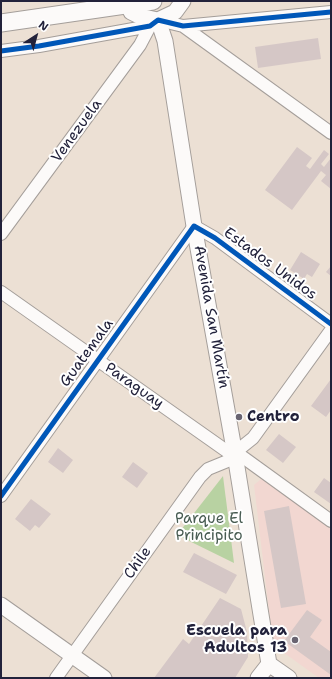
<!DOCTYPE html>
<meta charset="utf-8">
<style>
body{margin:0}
#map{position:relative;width:332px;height:679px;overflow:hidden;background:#ece0d4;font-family:"Shantell Sans",sans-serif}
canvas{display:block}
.frame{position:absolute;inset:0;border:2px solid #22223b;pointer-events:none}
.north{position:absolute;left:16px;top:16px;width:40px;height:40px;-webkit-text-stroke:3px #fff;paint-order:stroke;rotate:36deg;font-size:11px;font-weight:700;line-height:16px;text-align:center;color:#22223b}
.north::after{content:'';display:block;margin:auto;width:14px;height:18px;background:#22223b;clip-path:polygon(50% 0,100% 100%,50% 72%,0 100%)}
</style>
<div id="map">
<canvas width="332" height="679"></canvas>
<div class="frame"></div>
<div class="north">N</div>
</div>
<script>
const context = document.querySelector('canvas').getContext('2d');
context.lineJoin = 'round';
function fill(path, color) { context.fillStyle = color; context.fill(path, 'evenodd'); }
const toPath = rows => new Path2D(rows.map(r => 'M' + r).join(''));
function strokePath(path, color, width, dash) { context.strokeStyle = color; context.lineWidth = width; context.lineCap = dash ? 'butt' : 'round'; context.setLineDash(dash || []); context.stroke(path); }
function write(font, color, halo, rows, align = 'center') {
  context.font = font + ' "Shantell Sans",sans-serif'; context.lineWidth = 4; context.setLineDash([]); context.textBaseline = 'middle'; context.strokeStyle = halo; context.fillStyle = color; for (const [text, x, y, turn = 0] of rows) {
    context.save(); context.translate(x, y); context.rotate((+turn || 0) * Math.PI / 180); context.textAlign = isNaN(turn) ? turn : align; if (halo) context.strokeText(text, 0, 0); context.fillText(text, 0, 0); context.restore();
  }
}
fill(toPath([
 [261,479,270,482,331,524,331,678,319,678,273,645,254,485]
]), '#f2d7d1');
fill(toPath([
 [223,476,234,563,177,535]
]), '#b8d2a2');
fill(toPath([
 [318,38,321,59,258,68,255,47],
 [297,147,312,158,306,166,310,169,324,150,329,154,321,164,324,167,331,158,331,189,321,181,326,175,321,171,292,210,265,190],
 [301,252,320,264,312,277,307,274,304,279,290,270],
 [331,266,331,276,326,272],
 [331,379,331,410,326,417,311,406],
 [279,434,296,447,283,463,266,450],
 [58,448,73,460,63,473,48,462],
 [133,462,148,473,137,488,122,477],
 [324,478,331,483,331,504,314,492],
 [31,499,51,514,39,528,35,525,30,531,15,519],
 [289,506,306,604,281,608,264,511],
 [194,553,237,575,226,594,183,572],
 [220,598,241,609,247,632,248,657,235,678,154,678,183,639,189,644],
 [307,610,322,620,310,637,331,652,331,675,284,641]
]), '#d5c7c6');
const minor = toPath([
 [183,26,331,133],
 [1,51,39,46,150,26,158,20,183,26,331,12],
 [1,234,140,45,150,26],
 [1,292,228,452],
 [238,450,253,438,331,330],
 [240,455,331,521],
 [1,496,194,226,215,238,331,324],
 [56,678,200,477,208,469,230,460]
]);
const major = toPath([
 [127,1,131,12,139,16,158,20,175,12,183,1],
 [158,20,165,41,194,226,234,449],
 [236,461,269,664],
 [1,605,104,678],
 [269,664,289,678],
 [258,678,269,664]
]);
const highway = toPath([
 [1,23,153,1]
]);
strokePath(minor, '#a49e9a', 14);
strokePath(major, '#a49e9a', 17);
strokePath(highway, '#a49e9a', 19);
strokePath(minor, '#fcfaf9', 12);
strokePath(major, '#fcfaf9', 15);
strokePath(highway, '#fcfaf9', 17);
strokePath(toPath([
 [1,51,39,46,150,26,158,20,183,26,331,12],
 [1,496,194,226,215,238,331,324]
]), '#0057b8', 5);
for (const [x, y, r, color] of [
 [239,417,4,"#696471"],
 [295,640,4,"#696471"]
]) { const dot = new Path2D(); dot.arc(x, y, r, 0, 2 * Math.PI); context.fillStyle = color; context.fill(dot); strokePath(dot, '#fff', 1.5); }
write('15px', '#22223b', '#fff', [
 ["Venezuela",77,131,-54],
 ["Estados Unidos",270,264,36],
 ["Avenida San Martín",211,317,80],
 ["Guatemala",87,353,-54],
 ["Paraguay",134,386,35],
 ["Chile",138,563,-55]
]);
write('bold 15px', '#22223b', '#fff', [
 ["Centro",247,417],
 ["Escuela para",287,631,"right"],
 ["Adultos 13",287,648,"right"]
], 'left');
write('15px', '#475b51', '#fff', [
 ["Parque El",209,519],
 ["Principito",209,536]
]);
</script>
